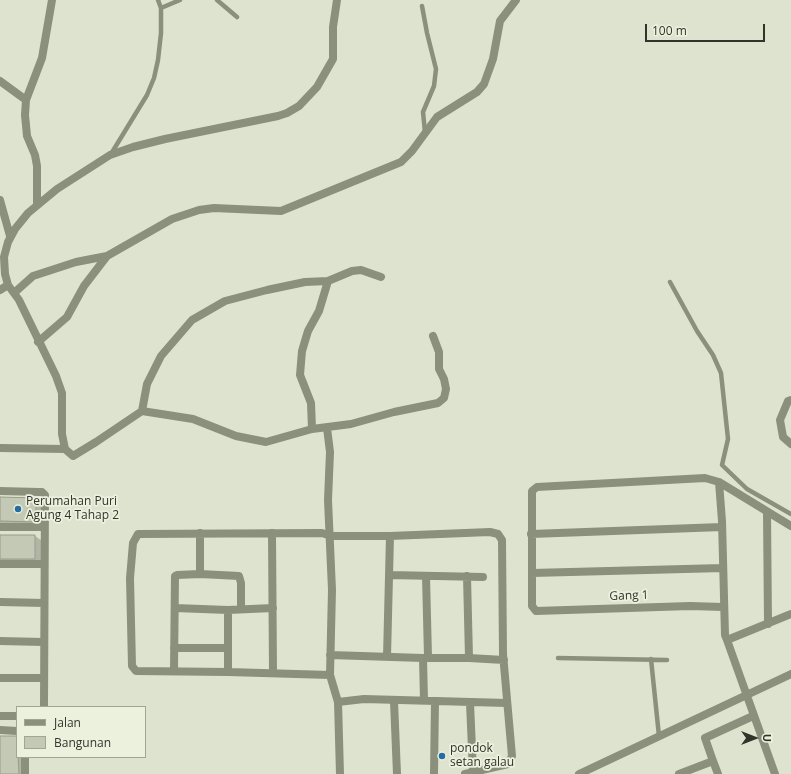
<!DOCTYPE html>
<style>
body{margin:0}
#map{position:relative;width:791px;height:774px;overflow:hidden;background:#dee3cf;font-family:"Open Sans",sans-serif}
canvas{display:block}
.legend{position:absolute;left:16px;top:706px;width:130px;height:52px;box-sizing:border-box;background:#ebf1dc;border:1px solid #a1a596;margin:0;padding:5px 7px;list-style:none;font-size:12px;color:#32342c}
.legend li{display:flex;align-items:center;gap:8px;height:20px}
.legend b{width:20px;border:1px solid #a1a596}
.north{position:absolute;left:735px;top:718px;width:40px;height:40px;-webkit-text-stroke:3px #ebf1dc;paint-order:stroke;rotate:90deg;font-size:11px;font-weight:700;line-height:16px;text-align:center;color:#32342c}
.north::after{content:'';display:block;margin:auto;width:14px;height:18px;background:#32342c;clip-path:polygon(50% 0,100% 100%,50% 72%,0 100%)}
.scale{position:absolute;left:645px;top:24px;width:120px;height:18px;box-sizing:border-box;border:2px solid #32342c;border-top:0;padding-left:5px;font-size:12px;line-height:14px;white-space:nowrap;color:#32342c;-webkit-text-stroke:3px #ebf1dc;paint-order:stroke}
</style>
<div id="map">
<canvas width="791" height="774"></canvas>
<ul class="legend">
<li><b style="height:5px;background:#8a907b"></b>Jalan</li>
<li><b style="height:11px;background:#c3c9b5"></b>Bangunan</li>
</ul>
<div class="north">U</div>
<div class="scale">100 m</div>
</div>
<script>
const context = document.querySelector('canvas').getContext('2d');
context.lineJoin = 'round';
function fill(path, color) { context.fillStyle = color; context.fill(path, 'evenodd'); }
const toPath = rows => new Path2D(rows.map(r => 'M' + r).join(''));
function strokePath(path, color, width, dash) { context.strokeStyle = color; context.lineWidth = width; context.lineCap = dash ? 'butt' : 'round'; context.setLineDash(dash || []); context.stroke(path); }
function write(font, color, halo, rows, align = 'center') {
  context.font = font + ' "Open Sans",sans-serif'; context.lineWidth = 3.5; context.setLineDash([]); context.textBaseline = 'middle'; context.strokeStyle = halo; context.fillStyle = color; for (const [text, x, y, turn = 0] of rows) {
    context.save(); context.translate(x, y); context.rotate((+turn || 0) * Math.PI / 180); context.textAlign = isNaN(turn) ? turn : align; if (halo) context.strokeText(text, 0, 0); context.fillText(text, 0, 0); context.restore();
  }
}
fill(toPath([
 [0,498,36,499,43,503,43,525,0,524],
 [0,536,35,536,41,540,41,562,0,562],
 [0,737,17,757,26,757,26,774,0,774]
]), '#0003');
const building = toPath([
 [0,497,36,498,36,522,0,521,0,497],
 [0,535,35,535,35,559,0,559,0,535],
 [0,736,17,736,19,774,0,774,0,736]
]);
fill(building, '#c3c9b5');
strokePath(building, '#979c89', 1);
strokePath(toPath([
 [217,0,237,17],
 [422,6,427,33,436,69,434,86,423,112,425,132],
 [161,8,180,0],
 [111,154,147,95,154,78,158,60,161,33,161,8,158,0],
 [670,282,697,331,713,355,721,373,728,439,722,465,747,489,791,514],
 [558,658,667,660],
 [651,659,659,736]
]), '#8a907b', 4.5);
strokePath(toPath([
 [337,0,333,27,333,59,317,87,299,106,287,113,278,116,165,139,133,147,110,155,57,189,28,213,15,229,8,242,4,257,5,274,8,285,19,300,56,376,62,393,62,434,65,449,73,456,96,442,142,411,193,419,236,436,266,442,312,429,351,424,394,412,438,403,444,398,446,389,444,379,439,369,439,352,433,336],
 [0,81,26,100],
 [0,200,10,236],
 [37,205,37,166,35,155,27,136,25,115,26,100,42,58,52,0],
 [0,290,8,285],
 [14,293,33,276,76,262,107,256],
 [38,342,67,317,84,286,107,256,172,219,199,210,214,208,281,211,401,162,412,151,437,117,477,92,484,84,493,59,500,21,516,0],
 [791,400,788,401,780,420,783,437,791,444],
 [142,411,147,384,161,356,192,320,225,301,267,290,305,282,328,281,352,271,361,270,381,277],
 [327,428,330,452,328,500,332,590,330,675,338,702,340,774],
 [312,429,311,403,300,375,302,351,308,331,319,311,328,281],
 [0,448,65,449],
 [719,482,722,521,725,635,727,640,791,614],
 [0,491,39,492,42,492,45,495,44,707],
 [767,512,768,624],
 [0,527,44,527],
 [200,533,200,574],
 [272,533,273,673],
 [531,534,722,527],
 [0,564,44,564],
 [532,573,723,568],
 [389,575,483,577],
 [426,576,428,657],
 [467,576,469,658],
 [0,602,44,603],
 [723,607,690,606,536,611,532,606,532,491,537,487,705,478,719,482,791,526],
 [175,608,228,610,273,608],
 [228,610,228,672],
 [727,640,775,774],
 [0,641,43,642],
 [174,648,227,648],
 [330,655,423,658,469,658,504,660],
 [387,657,390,536],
 [423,658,424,700],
 [174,671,175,576,177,575,200,574,239,576,241,583,241,609],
 [330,675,228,672,136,671,132,666,130,578,133,543,138,534,322,533,331,536,390,536,490,532,498,534,502,540,503,654,512,756,508,764,465,774],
 [0,678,44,678],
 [394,701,397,774],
 [338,702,364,699,507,703],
 [470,703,473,772],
 [0,716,17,716],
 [0,730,17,731],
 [713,761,718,774],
 [25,774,25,757],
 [434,774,435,701],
 [579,774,791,674],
 [679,774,713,761,705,738,753,716]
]), '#8a907b', 8);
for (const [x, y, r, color] of [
 [18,509,4,"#256da1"],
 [442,756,4,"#256da1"]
]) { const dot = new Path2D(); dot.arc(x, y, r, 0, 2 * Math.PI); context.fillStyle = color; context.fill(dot); strokePath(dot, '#ebf1dc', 1.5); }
write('12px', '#32342c', '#ebf1dc', [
 ["Perumahan Puri",26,502],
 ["Agung 4 Tahap 2",26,516],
 ["pondok",450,749],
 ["setan galau",450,763]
], 'left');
write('12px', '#32342c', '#ebf1dc', [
 ["Gang 1",629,596,-2]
]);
</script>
